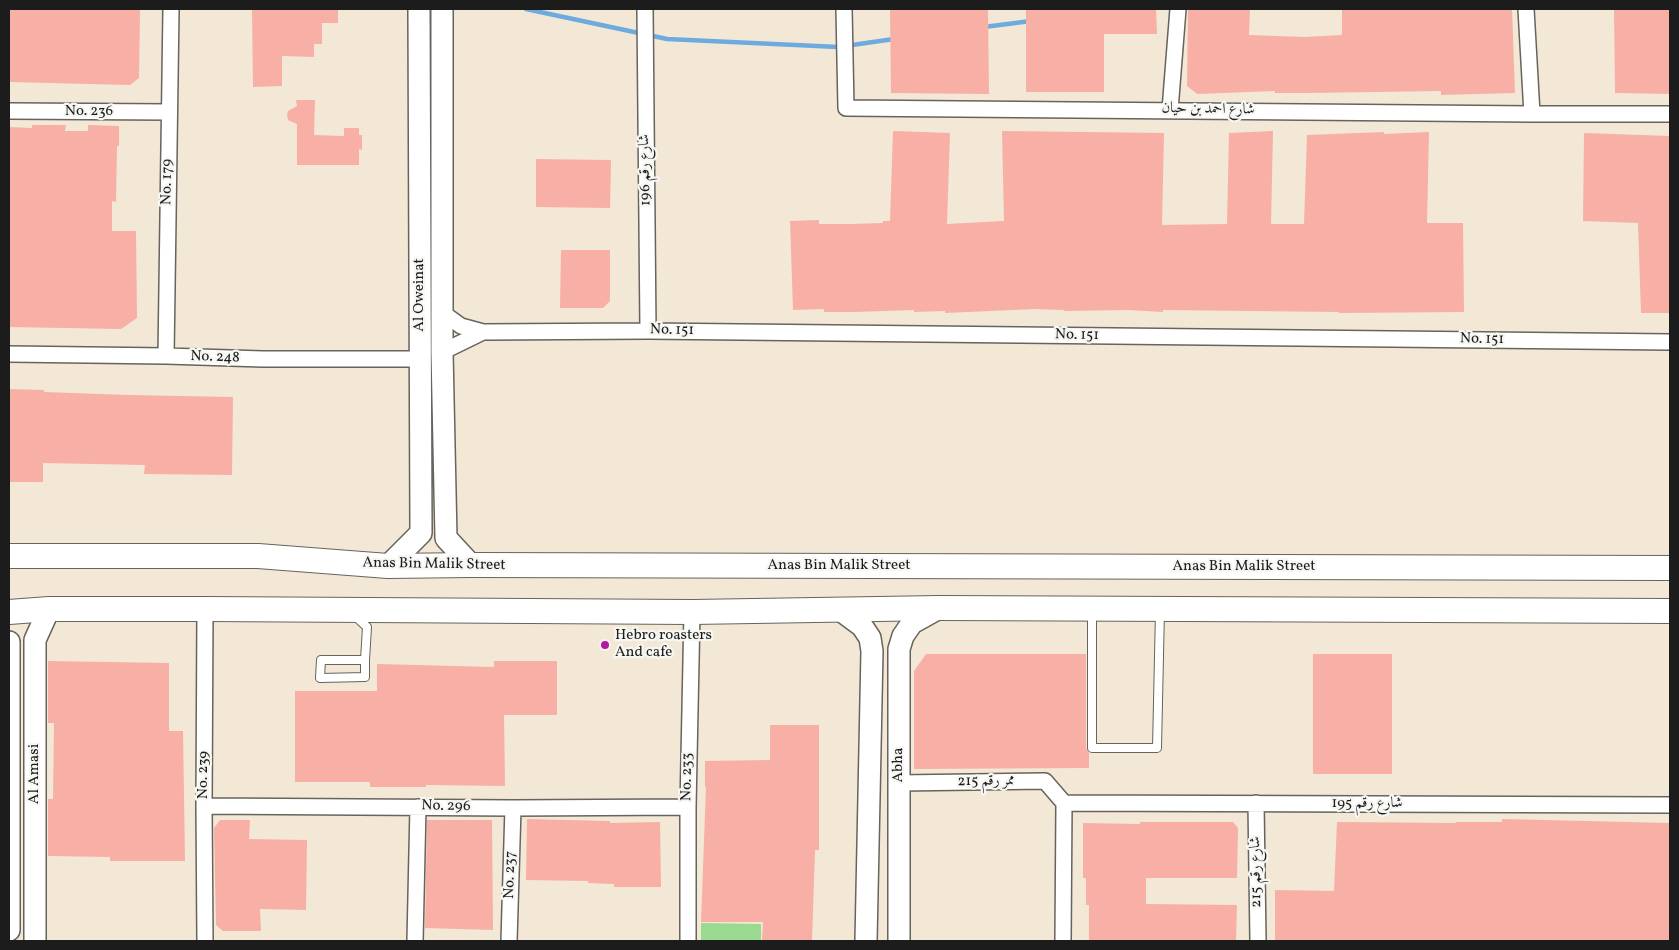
<!DOCTYPE html>
<meta charset="utf-8">
<style>
body{margin:0}
#map{position:relative;width:1679px;height:950px;overflow:hidden;background:#f3e8d6;font-family:Vollkorn,serif}
canvas{display:block}
.frame{position:absolute;inset:0;border:10px solid #1c1c1c;pointer-events:none}
</style>
<div id="map">
<canvas width="1679" height="950"></canvas>
<div class="frame"></div>
</div>
<script>
const context = document.querySelector('canvas').getContext('2d');
context.lineJoin = 'round';
function fill(path, color) { context.fillStyle = color; context.fill(path, 'evenodd'); }
const toPath = rows => new Path2D(rows.map(r => 'M' + r).join(''));
function strokePath(path, color, width, dash) { context.strokeStyle = color; context.lineWidth = width; context.lineCap = dash ? 'butt' : 'round'; context.setLineDash(dash || []); context.stroke(path); }
function write(font, color, halo, rows, align = 'center') {
  context.font = font + ' Vollkorn,Amiri,serif'; context.lineWidth = 4.5; context.setLineDash([]); context.textBaseline = 'middle'; context.strokeStyle = halo; context.fillStyle = color; for (const [text, x, y, turn = 0] of rows) {
    context.save(); context.translate(x, y); context.rotate((+turn || 0) * Math.PI / 180); context.textAlign = isNaN(turn) ? turn : align; if (halo) context.strokeText(text, 0, 0); context.fillText(text, 0, 0); context.restore();
  }
}
fill(toPath([
 [701,923,761,924,761,941,701,941]
]), '#9ada90');
strokePath(toPath([
 [526,9,667,39,838,47,894,39],
 [984,27,1031,21]
]), '#6dabdf', 4.5);
fill(toPath([
 [9,9,140,9,139,78,130,85,9,82],
 [252,9,338,9,338,23,322,23,322,44,314,44,314,57,282,56,282,86,253,87],
 [890,9,988,9,989,94,891,93],
 [1026,9,1156,9,1157,34,1104,34,1104,92,1026,92],
 [1188,9,1250,9,1249,35,1304,37,1342,35,1342,9,1512,9,1515,93,1441,95,1441,91,1307,93,1275,93,1275,91,1197,94,1187,86],
 [1614,9,1670,9,1670,94,1615,93],
 [296,100,315,100,314,135,344,136,344,128,359,128,359,135,362,135,362,150,359,149,359,165,297,165,297,124,288,120,287,115,288,111,297,106],
 [32,125,66,125,65,131,88,131,88,125,119,126,119,146,117,146,116,202,112,201,112,231,136,231,137,318,121,329,9,327,9,127,32,128],
 [893,131,950,133,947,224,1004,221,1002,131,1164,133,1162,225,1227,224,1229,133,1273,131,1271,224,1304,224,1307,135,1384,132,1384,134,1429,132,1427,223,1463,223,1464,312,1339,313,1339,312,1163,310,1163,312,1127,310,1064,311,1064,310,1035,309,945,313,945,311,914,312,914,310,854,312,824,312,824,309,793,310,790,221,819,220,819,224,850,224,883,223,883,221,890,221],
 [1584,133,1670,136,1670,313,1641,313,1638,223,1583,221],
 [536,159,611,160,610,208,536,207],
 [561,250,610,250,610,301,603,308,560,308],
 [9,389,44,390,44,392,128,395,233,397,232,475,144,474,145,465,43,463,43,482,9,482],
 [926,654,1086,654,1086,748,1089,753,1089,768,914,769,914,671],
 [1313,654,1392,654,1392,774,1313,774],
 [48,661,169,663,169,731,183,731,185,861,110,861,110,857,48,856,48,799,53,799,54,723,48,723],
 [494,661,557,661,557,715,504,715,505,786,426,785,426,787,370,787,370,782,295,782,295,691,377,691,377,664,494,667],
 [770,725,819,725,819,850,815,850,812,941,762,941,763,922,701,922,706,787,705,787,705,761,770,760],
 [527,819,610,821,610,823,660,822,661,887,614,887,614,884,588,883,588,881,526,880],
 [1502,819,1670,823,1670,941,1275,941,1275,890,1334,891,1337,822,1456,823,1456,822,1502,822],
 [220,820,250,820,249,839,307,840,306,910,260,909,261,931,223,931,216,925,214,828],
 [427,820,492,820,493,930,425,928],
 [1140,822,1233,822,1238,828,1237,878,1146,878,1146,904,1237,905,1236,941,1089,941,1089,905,1086,905,1086,878,1083,878,1083,823,1140,824]
]), '#f8afa6');
const lane = toPath([
 [1092,611,1092,748,1157,748,1160,610],
 [354,615,367,627,365,660,321,660,320,678,365,677,365,660]
]);
const street = toPath([
 [645,9,648,331],
 [844,9,846,108,1532,114,1670,114],
 [1526,9,1532,114],
 [1170,110,1178,9],
 [9,111,169,112],
 [443,313,461,326,483,332,648,331,1670,342],
 [442,352,483,332],
 [9,354,166,356,263,359,421,359],
 [166,356,171,9],
 [205,609,204,806,205,941],
 [899,783,1045,781,1064,803],
 [1064,803,1670,805],
 [1256,803,1258,941],
 [204,806,513,808,688,807],
 [415,941,418,807],
 [509,941,513,808],
 [688,941,688,807,692,612],
 [1063,941,1064,803]
]);
const secondary = toPath([
 [442,9,442,352,446,538,471,565],
 [388,566,421,533,419,9],
 [839,609,862,626,870,638,872,651,866,941],
 [9,642,9,930],
 [35,941,35,640,49,609],
 [899,941,899,649,903,636,912,623,939,608]
]);
const primary = toPath([
 [9,556,258,556,388,566,471,565,1670,568],
 [9,612,49,609,205,609,692,612,939,608,1670,611]
]);
strokePath(lane, '#67635d', 10);
strokePath(street, '#67635d', 18);
strokePath(secondary, '#67635d', 24);
strokePath(primary, '#67635d', 26);
strokePath(lane, '#fff', 8);
strokePath(street, '#fff', 15);
strokePath(secondary, '#fff', 21);
strokePath(primary, '#fff', 24);
for (const [x, y, r, color] of [
 [605,645,5,"#b5179e"]
]) { const dot = new Path2D(); dot.arc(x, y, r, 0, 2 * Math.PI); context.fillStyle = color; context.fill(dot); strokePath(dot, '#f6f6f2', 2); }
write('15px', '#1c1c1c', '#f6f6f2', [
 ["شارع احمد بن حيان",1208,110,1],
 ["No. 236",89,112],
 ["شارع رقم 196",646,170,-91],
 ["No. 179",168,182,-89],
 ["Al Oweinat",420,295,-90],
 ["No. 151",672,331,1],
 ["No. 151",1077,336,1],
 ["No. 151",1482,340,1],
 ["No. 248",215,358,2],
 ["Anas Bin Malik Street",434,565,1],
 ["Anas Bin Malik Street",839,566],
 ["Anas Bin Malik Street",1244,567],
 ["Abha",899,765,-90],
 ["Al Amasi",35,774,-90],
 ["No. 239",204,775,-90],
 ["No. 233",688,777,-89],
 ["ممر رقم 215",986,782,-1],
 ["شارع رقم 195",1367,804],
 ["No. 296",446,807,1],
 ["شارع رقم 215",1257,872,-91],
 ["No. 237",511,875,-88]
]);
write('15px', '#1c1c1c', '#f6f6f2', [
 ["Hebro roasters",615,636],
 ["And cafe",615,653]
], 'left');
</script>
